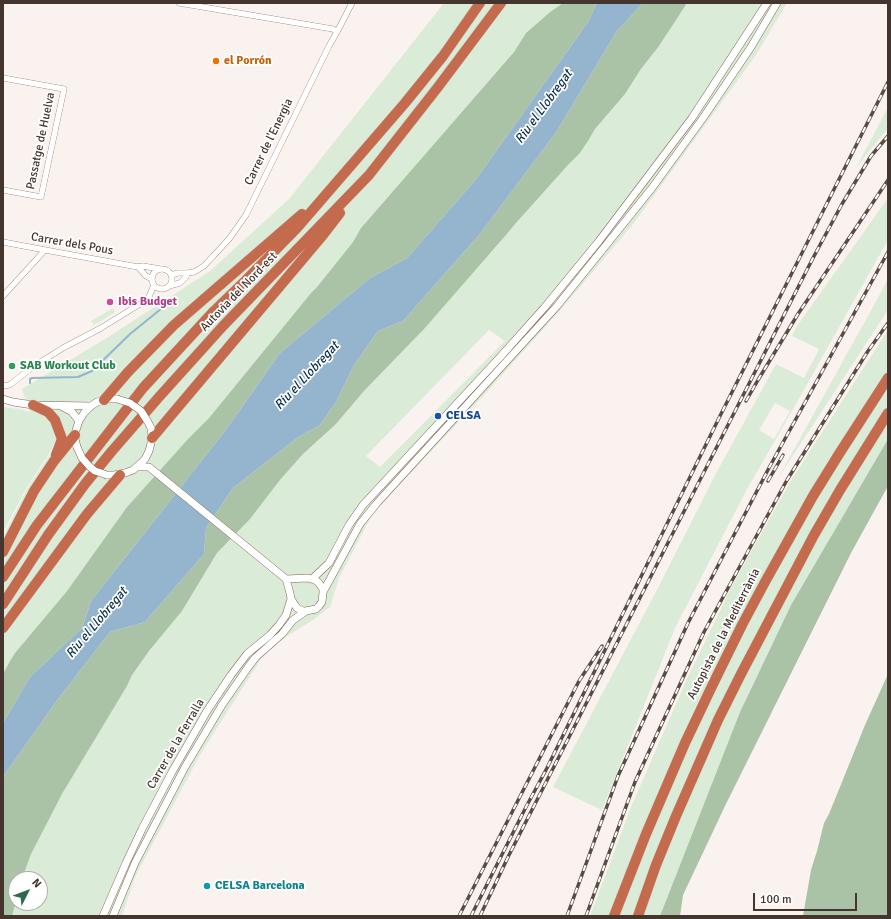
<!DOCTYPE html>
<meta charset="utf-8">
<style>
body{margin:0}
#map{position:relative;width:891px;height:919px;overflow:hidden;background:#faf2ee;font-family:Signika,sans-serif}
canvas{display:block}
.frame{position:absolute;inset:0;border:4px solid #44352e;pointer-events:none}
.north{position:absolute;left:8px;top:871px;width:40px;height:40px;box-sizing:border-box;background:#fff;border:1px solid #b4aeab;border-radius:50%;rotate:48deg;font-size:11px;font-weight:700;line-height:16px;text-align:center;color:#44352e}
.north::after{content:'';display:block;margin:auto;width:14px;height:18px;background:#31684f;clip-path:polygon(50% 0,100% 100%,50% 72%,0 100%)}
.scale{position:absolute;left:753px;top:893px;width:104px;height:18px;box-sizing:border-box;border:2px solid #44352e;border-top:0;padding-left:5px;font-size:12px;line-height:14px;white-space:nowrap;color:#44352e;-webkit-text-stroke:3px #fff;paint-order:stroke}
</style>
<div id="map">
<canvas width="891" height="919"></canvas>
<div class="frame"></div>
<div class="north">N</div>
<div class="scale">100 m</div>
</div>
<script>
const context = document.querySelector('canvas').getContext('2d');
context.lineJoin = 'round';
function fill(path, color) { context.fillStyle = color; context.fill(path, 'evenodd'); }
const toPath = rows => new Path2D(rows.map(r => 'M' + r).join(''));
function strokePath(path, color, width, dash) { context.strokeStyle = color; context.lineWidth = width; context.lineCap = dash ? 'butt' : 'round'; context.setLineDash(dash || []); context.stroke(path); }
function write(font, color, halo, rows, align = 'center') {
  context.font = font + ' Signika,sans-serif'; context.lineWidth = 3.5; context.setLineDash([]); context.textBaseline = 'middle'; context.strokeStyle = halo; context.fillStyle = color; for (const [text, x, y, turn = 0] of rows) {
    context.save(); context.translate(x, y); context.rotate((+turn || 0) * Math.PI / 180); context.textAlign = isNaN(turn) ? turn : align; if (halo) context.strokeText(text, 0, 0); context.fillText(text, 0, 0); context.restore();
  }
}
fill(toPath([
 [444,3,563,3,550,12,526,33,514,52,361,228,353,242,317,287,311,293,209,418,188,439,127,507,67,591,15,653,3,674,3,537,28,487,57,444,57,437,49,454,27,487,3,532,3,407,19,409,34,413,29,411,22,389,105,339,210,271,289,199],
 [687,3,787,3,756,55,634,223,563,307,484,395,373,513,339,578,330,607,313,620,268,648,201,753,135,877,122,916,12,916,16,902,16,903,40,903,40,879,22,879,31,854,42,830,62,794,127,686,132,675,149,651,182,611,217,553,250,519,280,480,303,454,336,424,364,391,425,328,506,235,516,223,568,165,580,153,588,141,595,129,625,94,641,69,659,46,676,20],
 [489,330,505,341,380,467,366,456],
 [888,107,888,128,856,168],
 [888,198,888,240,796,404,746,491,676,626,602,810,553,787,659,586,714,477,776,364,804,378,819,349,792,336,797,326],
 [775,403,790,411,774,439,759,430],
 [888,279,888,310,777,480,874,305],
 [113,308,115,311,114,313,94,325,91,321],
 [888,330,888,439,791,605,740,712,660,916,590,916,631,807,686,681,732,586,790,482]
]), '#daecd7');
fill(toPath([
 [563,3,597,3,588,22,477,178,407,258,370,278,280,353,225,431,91,601,82,628,30,677,3,723,3,674,10,661,15,653,67,591,127,507,188,439,209,418,311,293,317,287,353,242,361,228,514,52,526,33,550,12],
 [643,3,687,3,676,20,659,46,641,69,625,94,595,129,588,141,580,153,568,165,516,223,506,235,425,328,364,391,336,424,303,454,280,480,250,519,217,553,182,611,149,651,132,675,127,686,62,794,31,854,22,879,16,879,16,902,12,916,3,916,3,779,5,774,58,699,110,632,145,622,204,554,206,528,233,488,297,438,320,425,336,402,354,365,378,331,403,321,479,235,557,131,617,31],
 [888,439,888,486,851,553,725,806,683,895,680,916,660,916,740,712,791,605],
 [888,674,888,916,803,916,811,870,817,851,824,823,829,814,865,725]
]), '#aac3a6');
fill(toPath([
 [597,3,643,3,617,31,557,131,479,235,403,321,378,331,354,365,336,402,320,425,297,438,233,488,206,528,204,554,145,622,110,632,58,699,5,774,3,779,3,723,30,677,82,628,91,601,225,431,280,353,370,278,407,258,477,178,588,22]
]), '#95b4cd');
strokePath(toPath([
 [30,383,30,379,32,378,78,377,92,371,130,334,172,300]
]), '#95b4cd', 2);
const minor = toPath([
 [179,3,333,29,337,32],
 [3,78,64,89,41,197,3,190],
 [3,242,45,250,138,267,143,266,160,269],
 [138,267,146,276,152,279],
 '152 279a10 10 0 1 1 20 0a10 10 0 1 1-20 0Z',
 [171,275,178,273,187,273,194,272,204,266,229,239,246,215,329,46,337,32,352,3],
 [169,286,180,283,186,277,187,273],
 [3,296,45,250],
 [3,385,6,386,11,384,34,366,63,348,101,328,148,299,154,285]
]);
const tertiary = toPath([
 [3,399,13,402,33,405,91,406],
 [61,406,72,412,79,421],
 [77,447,75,439,76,430,79,421,84,413,91,406,97,402,108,399,117,399],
 [137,467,149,467,286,579,290,593,291,599,297,608,303,611,306,611,316,609,319,606,322,602,323,592,323,589,318,582,315,580,308,578,286,579],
 [107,475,114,475,125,473,133,470,141,463,145,459,149,451,151,443,151,433],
 [312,579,329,563,349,525,363,505,502,355,544,308,599,241,692,118,767,3],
 [323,592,360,524,377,503,557,306,652,188,703,118,751,47,777,3],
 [103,916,126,863,142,829,172,772,207,711,231,675,247,654,270,635,279,625,286,615,291,599],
 [113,916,135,863,185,767,222,705,249,666,256,657,282,634,293,620,306,611]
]);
const motorway = toPath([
 [104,400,128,372,174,325,302,214],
 [33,405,48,412,55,420,62,439,56,455],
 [152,438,323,235,340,213],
 [3,552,34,491,54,461,75,435],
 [3,577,37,525,143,388,214,311,245,281,297,228,405,103,443,56,480,3],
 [3,604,48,535,85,484,112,451,159,397,223,326,369,175,438,87,501,3],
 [3,628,87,514,120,475],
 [614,916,646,834,685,743,713,684,742,625,765,582,813,496,839,454,888,378],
 [638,916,656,865,676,816,718,720,741,674,814,535,840,490,888,413]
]);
strokePath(minor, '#846554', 6);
strokePath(tertiary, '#846554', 8);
strokePath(motorway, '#d2cfcd', 11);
strokePath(minor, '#fff', 5.5);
strokePath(tertiary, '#fff', 7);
strokePath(motorway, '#c46b4d', 10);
const rail = toPath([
 [746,401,758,380,798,314,888,180],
 [768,481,783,455],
 [459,916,579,681,602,646],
 [471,916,526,807,547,768,719,418,888,82],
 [480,916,509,855,813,258,842,204,871,156,888,136],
 [567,916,618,776,688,623,770,466,888,252],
 [586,916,635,782,704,632,787,480,868,351,888,323]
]);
strokePath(rail, '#5a4c45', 3.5);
strokePath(rail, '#fff', 2, [6]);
const tertiaryBridge = toPath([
 [117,399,130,403,141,411,148,422,151,428],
 [77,447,82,458,90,467,95,471,107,475]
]);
strokePath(tertiaryBridge, '#846554', 8, []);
strokePath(tertiaryBridge, '#fff', 7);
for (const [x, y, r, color] of [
 [216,61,4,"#e8710a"],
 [110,302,4,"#d1479c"],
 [12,366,4,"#2e9e5b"],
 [438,416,4,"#1a4fb4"],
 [207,886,4,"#0f9aa8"]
]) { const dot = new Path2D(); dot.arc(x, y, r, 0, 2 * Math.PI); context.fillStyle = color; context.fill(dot); strokePath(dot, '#fff', 1.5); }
write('bold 12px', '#c56008', '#fff', [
 ["el Porrón",224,61]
], 'left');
write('12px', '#44352e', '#fff', [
 ["Passatge de Huelva",41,141,-78],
 ["Carrer de l'Energia",269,142,-64],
 ["Carrer dels Pous",72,244,10],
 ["Autovia del Nord-est",239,292,-46],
 ["Autopista de la Mediterrània",724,634,-63],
 ["Carrer de la Ferralla",176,744,-60]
]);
write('bold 12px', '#b23c85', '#fff', [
 ["Ibis Budget",118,302]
], 'left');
write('bold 12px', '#27864d', '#fff', [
 ["SAB Workout Club",20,366]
], 'left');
write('bold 12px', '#164399', '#fff', [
 ["CELSA",446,416]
], 'left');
write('bold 12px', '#0d838f', '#fff', [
 ["CELSA Barcelona",215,886]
], 'left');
write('italic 13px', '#09314b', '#fff', [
 ["Riu el Llobregat",544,107,-54],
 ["Riu el Llobregat",307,376,-47],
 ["Riu el Llobregat",97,623,-50]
]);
</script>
